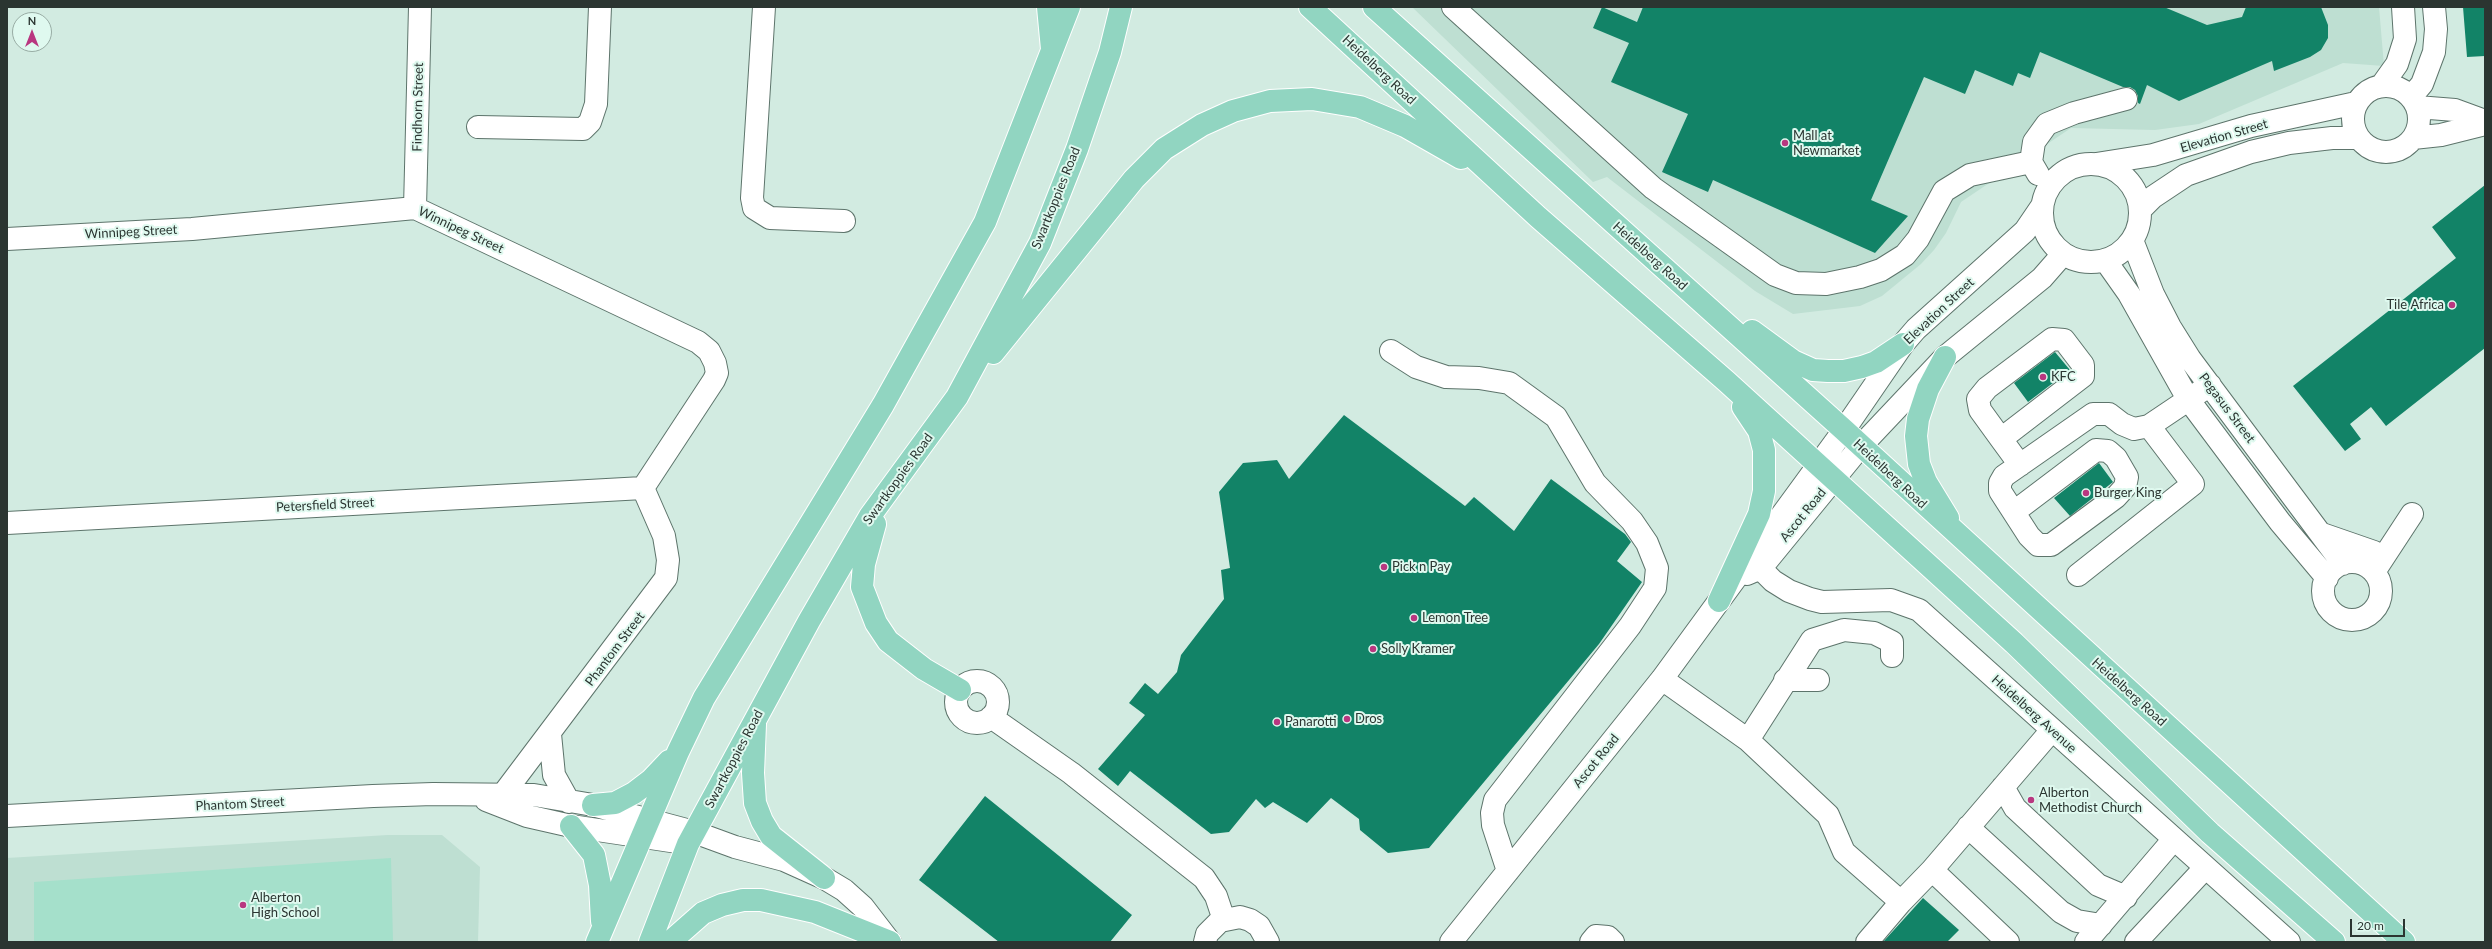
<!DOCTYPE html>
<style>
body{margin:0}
#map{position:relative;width:2492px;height:949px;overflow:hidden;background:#d2ebe1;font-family:Lato,sans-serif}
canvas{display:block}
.frame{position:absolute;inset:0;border:8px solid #2b3531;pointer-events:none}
.north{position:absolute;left:12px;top:12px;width:40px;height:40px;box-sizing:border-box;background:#dff9ef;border:1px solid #97aba3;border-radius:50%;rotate:0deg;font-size:11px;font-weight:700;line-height:16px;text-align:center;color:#2b3531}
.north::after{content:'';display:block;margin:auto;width:14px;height:18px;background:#b93780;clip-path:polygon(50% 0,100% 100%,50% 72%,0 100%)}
.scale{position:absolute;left:2350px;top:919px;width:55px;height:18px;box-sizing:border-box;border:2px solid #2b3531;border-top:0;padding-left:5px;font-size:12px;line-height:14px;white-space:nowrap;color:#2b3531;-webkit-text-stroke:3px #dff9ef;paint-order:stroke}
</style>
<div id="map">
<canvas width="2492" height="949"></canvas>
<div class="frame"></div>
<div class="north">N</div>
<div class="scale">20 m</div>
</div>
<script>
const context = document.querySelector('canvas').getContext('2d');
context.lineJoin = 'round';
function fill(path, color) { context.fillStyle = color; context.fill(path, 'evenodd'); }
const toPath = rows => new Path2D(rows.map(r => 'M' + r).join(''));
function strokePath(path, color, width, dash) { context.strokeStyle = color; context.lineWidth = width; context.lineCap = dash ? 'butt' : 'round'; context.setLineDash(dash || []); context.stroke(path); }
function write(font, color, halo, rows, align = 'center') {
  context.font = font + ' Lato,sans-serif'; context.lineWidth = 4; context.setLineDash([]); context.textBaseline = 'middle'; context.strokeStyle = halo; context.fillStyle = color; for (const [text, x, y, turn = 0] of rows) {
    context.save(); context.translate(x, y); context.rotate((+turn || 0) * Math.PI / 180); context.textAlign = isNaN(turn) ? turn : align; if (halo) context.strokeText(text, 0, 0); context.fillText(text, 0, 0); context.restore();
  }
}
fill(toPath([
 [1412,7,2379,7,2384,66,2343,63,2199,124,2155,130,2071,128,1961,202,1946,233,1934,250,1921,264,1882,296,1860,306,1793,314,1755,291,1607,177,1593,182],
 [388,835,442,835,480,867,478,942,7,942,7,858]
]), '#bedfd2');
fill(toPath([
 [391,858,393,942,34,942,34,882]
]), '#a5e0cb');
fill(toPath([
 [1602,7,1637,22,1643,7,2164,7,2207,25,2242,17,2246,7,2321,7,2328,25,2328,38,2321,50,2310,57,2274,71,2272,61,2179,101,2147,85,2140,104,2138,103,2138,96,2135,90,2130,87,2123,87,2040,52,2030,78,2018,73,2013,86,1975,70,1965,94,1924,77,1871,200,1908,216,1875,253,1713,180,1708,192,1662,172,1688,114,1611,82,1629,43,1593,28],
 [2463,7,2485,7,2485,56,2467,57],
 [2485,185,2485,348,2386,426,2371,407,2350,424,2361,439,2345,451,2293,386,2456,258,2432,227],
 [2055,352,2070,370,2028,402,2014,383],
 [1344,415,1465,506,1474,497,1514,531,1551,479,1625,534,1631,542,1617,561,1642,582,1599,644,1429,848,1388,853,1360,830,1359,819,1331,798,1307,823,1273,802,1265,808,1256,799,1229,832,1211,834,1130,771,1118,786,1098,769,1145,715,1129,703,1145,683,1158,694,1177,672,1181,655,1224,599,1221,570,1230,568,1219,492,1243,463,1277,460,1289,479],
 [2099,463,2113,482,2070,516,2054,498],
 [985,796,1132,915,1110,942,999,942,919,880],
 [1923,898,1959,930,1947,942,1883,942]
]), '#128367');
const minor = toPath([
 [764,7,752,198,754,208,770,218,844,221],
 [1453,7,1653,188,1775,275,1796,283,1826,284,1860,277,1881,270,1905,255,1918,239,1944,191,1970,175,2031,162],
 [2382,85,2397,64,2405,39,2403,7],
 '2353 119a33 33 0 1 1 66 0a33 33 0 1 1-66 0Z',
 [2411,97,2422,84,2434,52,2436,29,2434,7],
 [2417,107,2455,110,2485,121],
 [478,127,583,129,590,122,596,104,600,7],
 [2413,138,2441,135,2485,124],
 [2096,164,2153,155,2251,126,2356,103],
 '2042 213a49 49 0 1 1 98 0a49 49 0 1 1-98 0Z',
 [2038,174,2031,162,2034,142,2047,124,2074,113,2126,99],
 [415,208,420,7],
 [2140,210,2153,197,2186,175,2251,152,2289,143,2332,138,2359,138],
 [7,239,192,229,415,208,698,342,709,351,715,363,717,373,714,380,643,488],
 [2132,240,2153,294,2170,327,2190,359,2343,564],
 [2105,260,2129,294,2188,399,2280,522,2327,578],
 [1391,351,1416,367,1446,377,1479,378,1509,383,1556,417,1595,483,1632,521,1647,543,1657,568,1655,588,1630,626,1495,800,1492,813,1493,825,1508,871],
 [2001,439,2083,376,2083,365,2064,340,2052,339,1987,388,1978,399,1980,410,2001,439,2020,465],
 [2014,512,2096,450,2108,451,2116,458,2127,477,2125,487,2116,497,2051,545,2038,545,2029,536,2000,491,2000,483,2004,476,2093,414,2109,414,2122,424,2134,429,2149,426,2210,385],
 [7,523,643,488],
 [2322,534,2374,552],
 [1749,557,1773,581,1789,591,1810,599,1822,602,1891,600,1919,610,2289,942],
 '2323 591a29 29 0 1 1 58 0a29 29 0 1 1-58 0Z',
 [2374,572,2412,514],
 [1747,574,1761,568,1860,447,1945,357,2042,278,2063,254],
 [2078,575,2193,484,2149,426],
 [1662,679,1748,740,1828,815,1844,852,1901,902,1932,870,2008,942],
 [1785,680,1818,680],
 '956 702a21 21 0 1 1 42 0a21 21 0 1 1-42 0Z',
 [991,717,1071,773,1204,878,1216,896,1224,920],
 [550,734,554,775,569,802],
 [1748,740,1812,640,1844,630,1874,633,1892,642,1892,656],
 [2003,787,2015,808,2098,885,2126,897],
 [486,800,527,816,571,826,684,843],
 [499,804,504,793,666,578,668,560,664,536,643,488],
 [7,816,373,796,433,794,534,795,593,805,694,832,735,847,784,860,824,878,844,890,863,907,890,942],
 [1968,827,2061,912,2077,921,2101,925],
 [1932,870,2052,730],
 [1205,942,1207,934,1220,921,1240,917,1250,920,1259,926,1268,942],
 [1451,942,1662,679,1844,430,1903,344,1916,329,2025,231,2042,206],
 [1591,942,1596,936,1608,937,1613,942],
 [1867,942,1901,902],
 [2086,942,2174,839],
 [2136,942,2205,868]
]);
const major = toPath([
 [1048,7,1052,49],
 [1310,7,1538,217,1726,381,2014,643,2210,833,2334,942],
 [1374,7,1844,430,2404,942],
 [1752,331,1793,361,1813,370,1828,371,1844,371,1862,367,1876,362,1903,344],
 [993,353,1134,179,1164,149,1202,125,1233,111,1270,101,1312,99,1360,107,1405,126,1461,158],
 [1945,357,1928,389,1918,419,1916,436,1919,464,1926,482,1948,518],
 [875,524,864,564,862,587,876,623,888,641,924,669,960,690],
 [1719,601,1759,514,1764,491,1764,450,1759,431,1743,407],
 [755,724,753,773,755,803,762,821,771,836,824,878],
 [593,805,615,803,634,793,651,780,669,761],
 [571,826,594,855,600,885,602,921],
 [597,942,678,752,704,698,883,405,985,222,1069,7],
 [650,942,688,844,809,621,870,516,957,397,1040,243,1077,149,1110,52,1121,7],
 [670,942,703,913,722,905,743,900,761,900,815,912,890,942]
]);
strokePath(minor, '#5d746b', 24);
strokePath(major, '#fff', 24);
strokePath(minor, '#fff', 22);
strokePath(major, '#91d5c1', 22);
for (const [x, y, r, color] of [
 [1785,143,4,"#b93780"],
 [2452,305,4,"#b93780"],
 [2043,377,4,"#b93780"],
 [2086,493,4,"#b93780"],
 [1384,567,4,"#b93780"],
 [1414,618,4,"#b93780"],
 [1373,649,4,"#b93780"],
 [1347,719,4,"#b93780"],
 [1277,722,4,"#b93780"],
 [2031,800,4,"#b93780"],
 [243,905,4,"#b93780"]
]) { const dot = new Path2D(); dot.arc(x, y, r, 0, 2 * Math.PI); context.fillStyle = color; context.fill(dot); strokePath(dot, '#dff9ef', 1.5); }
write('13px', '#2b3531', '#dff9ef', [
 ["Heidelberg Road",1379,70,43],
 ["Findhorn Street",418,107,-89],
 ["Elevation Street",2224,136,-16],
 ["Swartkoppies Road",1056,198,-68],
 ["Winnipeg Street",461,230,25],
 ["Winnipeg Street",131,232,-3],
 ["Heidelberg Road",1650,256,42],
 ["Elevation Street",1939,311,-43],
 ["Pegasus Street",2227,408,53],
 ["Heidelberg Road",1890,474,43],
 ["Swartkoppies Road",898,479,-54],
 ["Petersfield Street",325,505,-3],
 ["Ascot Road",1803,515,-51],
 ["Phantom Street",615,649,-53],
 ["Heidelberg Road",2129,692,42],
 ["Heidelberg Avenue",2034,714,42],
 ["Swartkoppies Road",734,759,-62],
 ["Ascot Road",1596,761,-51],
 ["Phantom Street",240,804,-3]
]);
write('13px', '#2b3531', '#dff9ef', [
 ["Mall at",1793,136],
 ["Newmarket",1793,151],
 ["Tile Africa",2444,305,"right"],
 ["KFC",2051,377],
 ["Burger King",2094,493],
 ["Pick n Pay",1392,567],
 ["Lemon Tree",1422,618],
 ["Solly Kramer",1381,649],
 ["Dros",1355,719],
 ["Panarotti",1285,722],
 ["Alberton",2039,793],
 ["Methodist Church",2039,808],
 ["Alberton",251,898],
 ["High School",251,913]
], 'left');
</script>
